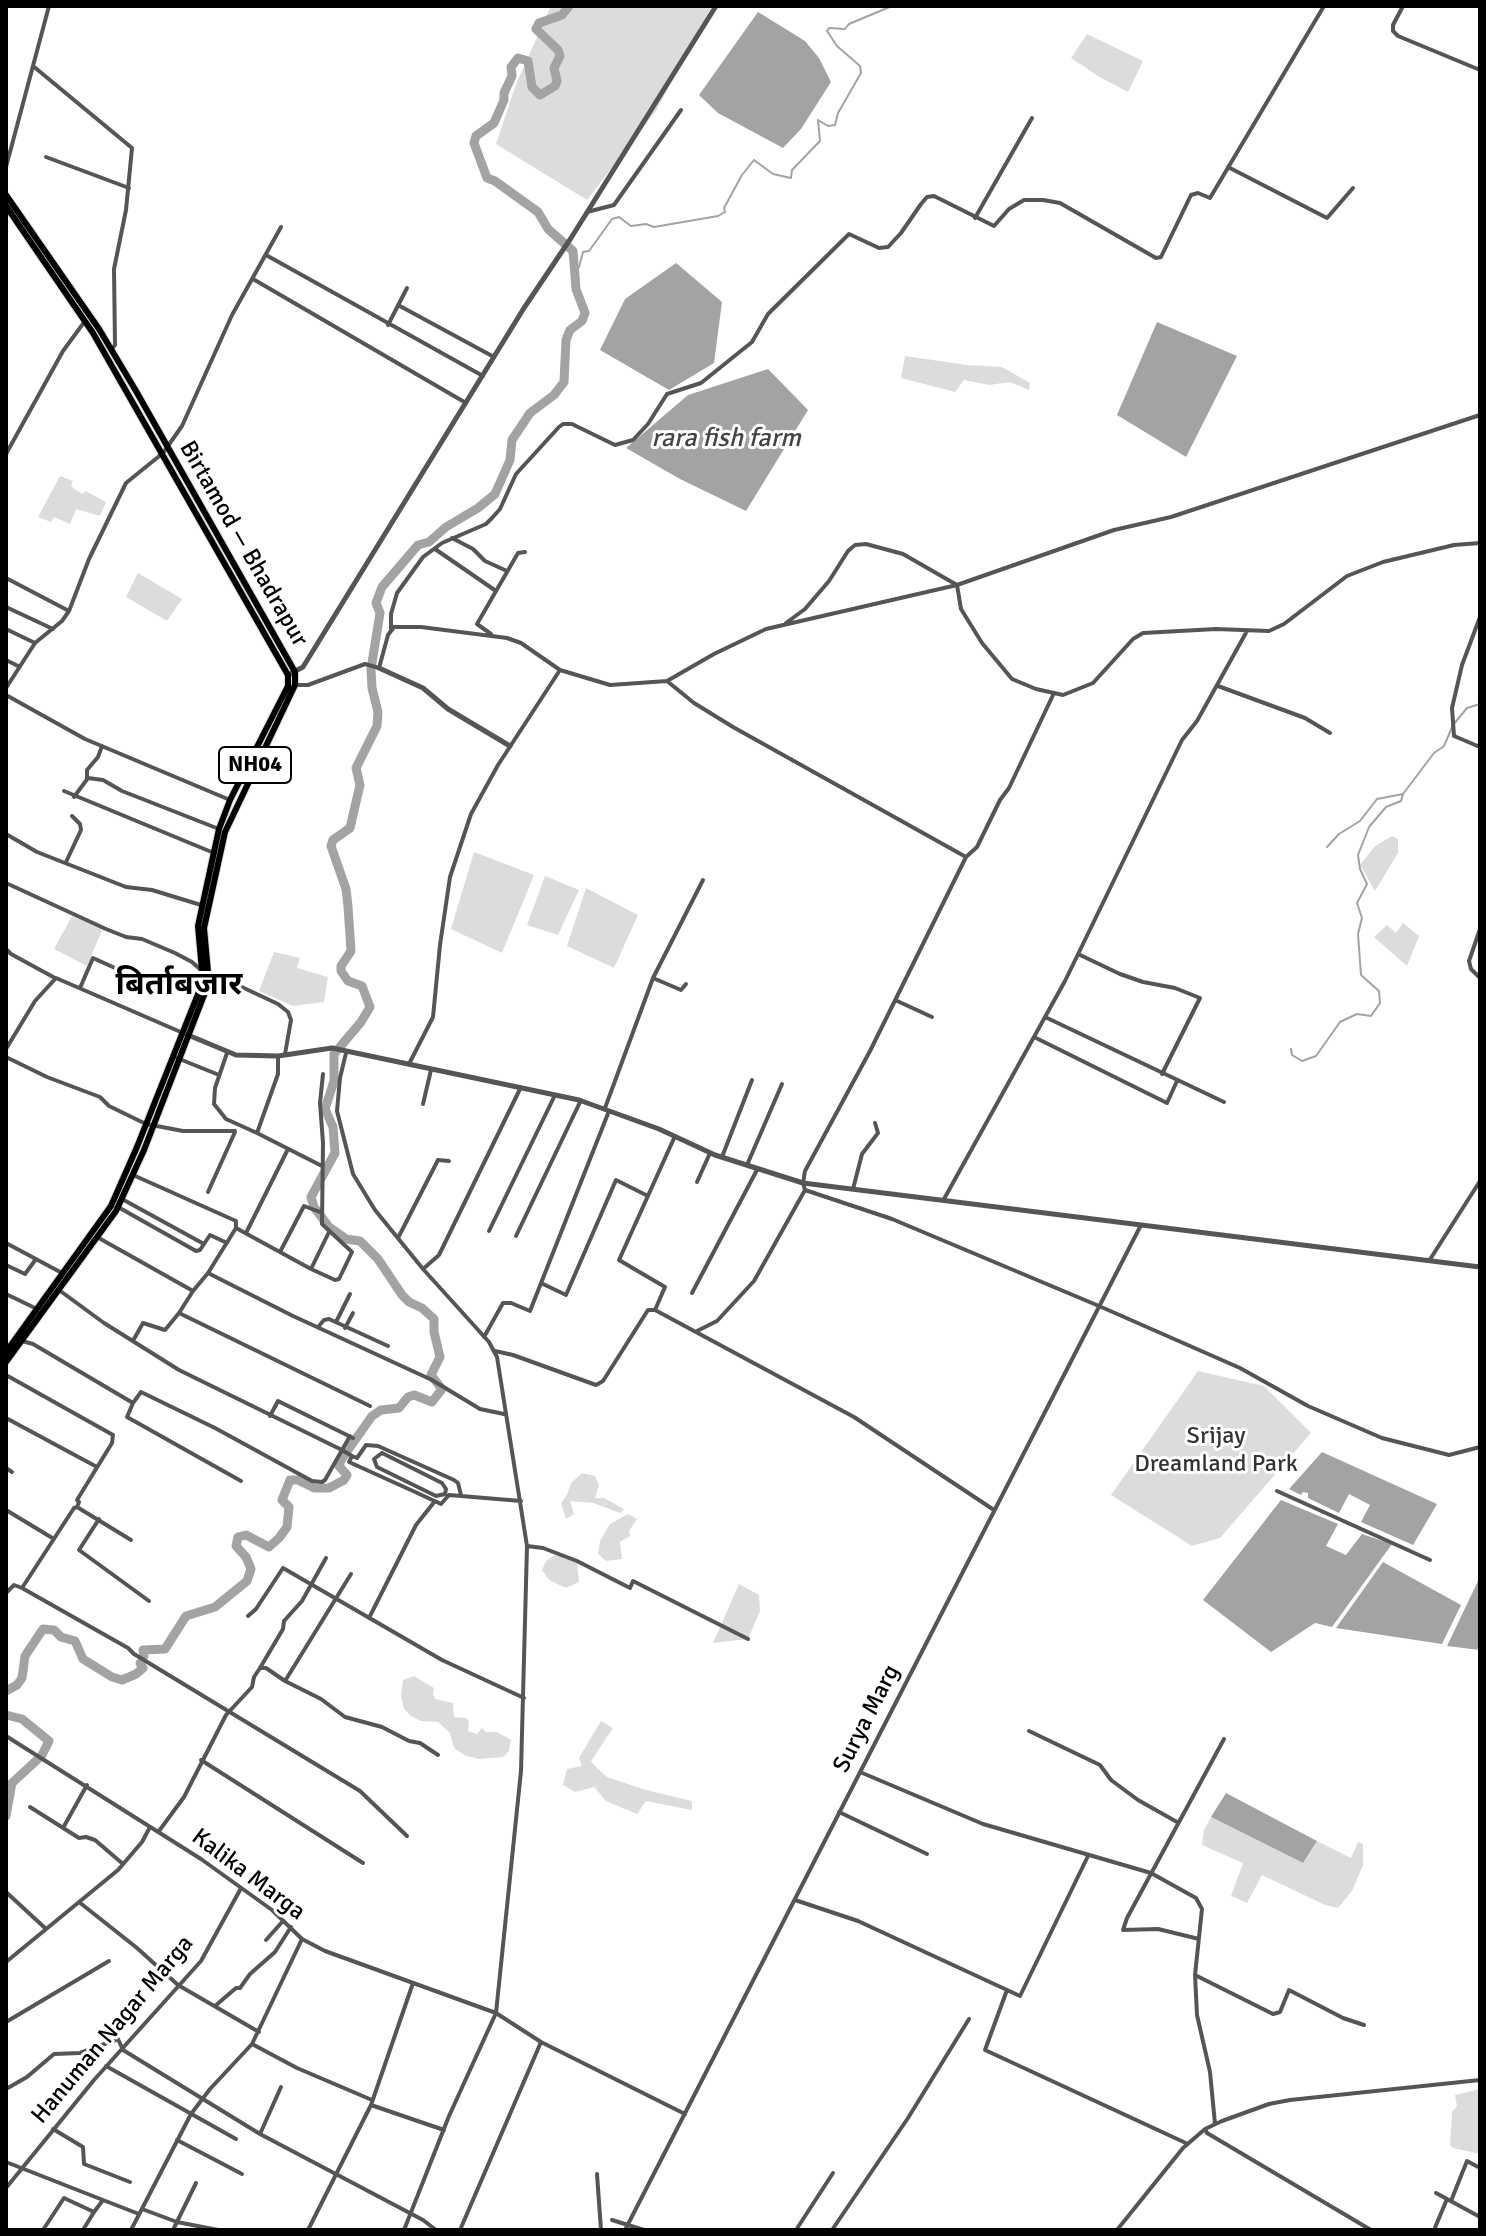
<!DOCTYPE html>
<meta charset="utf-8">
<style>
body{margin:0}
#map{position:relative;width:1486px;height:2236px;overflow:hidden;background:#fff;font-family:Signika,sans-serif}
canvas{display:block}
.frame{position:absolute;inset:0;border:8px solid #000;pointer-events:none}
</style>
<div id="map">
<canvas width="1486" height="2236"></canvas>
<div class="frame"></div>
</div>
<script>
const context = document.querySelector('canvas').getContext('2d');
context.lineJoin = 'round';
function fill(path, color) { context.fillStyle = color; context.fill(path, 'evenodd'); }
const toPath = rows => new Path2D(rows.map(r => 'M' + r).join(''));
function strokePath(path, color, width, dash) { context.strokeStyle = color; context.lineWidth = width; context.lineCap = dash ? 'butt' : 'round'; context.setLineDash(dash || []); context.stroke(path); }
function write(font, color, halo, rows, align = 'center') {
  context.font = font + ' Signika,"Noto Sans Devanagari",sans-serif'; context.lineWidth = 6; context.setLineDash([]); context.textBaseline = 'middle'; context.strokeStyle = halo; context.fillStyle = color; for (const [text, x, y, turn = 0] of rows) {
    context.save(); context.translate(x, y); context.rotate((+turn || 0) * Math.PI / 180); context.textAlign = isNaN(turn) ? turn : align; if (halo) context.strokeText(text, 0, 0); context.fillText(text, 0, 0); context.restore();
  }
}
fill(toPath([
 [551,6,712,6,656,111,587,200,496,144,516,84],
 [1087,34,1143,61,1128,92,1098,76,1071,58],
 [905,356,967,365,1002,367,1030,383,1029,390,1010,382,989,385,964,380,955,392,901,378],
 [60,476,73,481,71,485,74,489,83,494,85,491,106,502,100,516,76,509,70,524,54,517,51,522,38,517],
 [138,573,182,599,167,621,126,597],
 [1392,836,1398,839,1398,853,1375,891,1360,865,1375,846],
 [474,852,534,875,502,953,451,929],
 [545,876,579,890,558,935,527,925],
 [586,888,638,915,614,968,567,946],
 [72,916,103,928,87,966,54,949],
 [1403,923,1419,936,1407,966,1374,937,1387,925,1396,933],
 [274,952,300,958,297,968,328,977,324,1002,293,1006,259,991],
 [1198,1371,1264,1386,1311,1433,1220,1538,1192,1546,1111,1495],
 [582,1473,595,1476,599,1485,595,1498,604,1498,624,1509,620,1513,593,1503,570,1501,574,1514,566,1519,561,1503,567,1495,571,1483],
 [628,1514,637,1519,629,1531,630,1536,620,1542,622,1559,606,1561,598,1554,600,1541,610,1524],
 [555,1555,577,1561,579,1582,566,1588,549,1580,542,1570,546,1561],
 [739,1584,759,1595,760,1611,748,1639,713,1643],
 [414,1676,434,1688,433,1694,435,1699,453,1703,454,1717,466,1718,469,1721,468,1731,477,1734,482,1728,486,1732,497,1732,511,1740,509,1751,503,1757,479,1759,466,1756,454,1748,450,1733,438,1722,421,1721,411,1716,404,1709,401,1696,403,1680],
 [601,1721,613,1728,591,1761,597,1768,607,1777,646,1790,692,1801,692,1810,646,1801,637,1814,606,1801,594,1787,575,1792,563,1785,567,1769,582,1766,579,1758],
 [1211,1817,1303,1863,1317,1841,1351,1858,1358,1842,1363,1844,1363,1865,1352,1891,1338,1908,1325,1905,1262,1875,1247,1903,1231,1896,1243,1863,1202,1845,1204,1830],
 [1480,2089,1480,2154,1453,2148,1450,2145,1452,2112,1457,2106,1455,2095]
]), '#dcdcdc');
fill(toPath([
 [758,12,805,41,819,58,831,82,801,129,783,148,718,113,699,95],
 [676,263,722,302,714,363,669,390,600,350,625,299],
 [1157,322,1237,356,1186,457,1117,415],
 [768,369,808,410,746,511,680,479,626,448,688,395],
 [1322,1452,1437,1504,1413,1545,1361,1522,1370,1505,1349,1494,1339,1513,1308,1498,1308,1493,1303,1492,1301,1495,1289,1489],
 [1281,1500,1338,1524,1326,1546,1346,1555,1362,1534,1392,1544,1332,1627,1315,1623,1271,1652,1203,1600],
 [1383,1562,1461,1605,1442,1644,1336,1628],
 [1478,1581,1480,1650,1447,1646],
 [1226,1793,1317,1841,1303,1863,1211,1817]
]), '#a3a3a3');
strokePath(toPath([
 [574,274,579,267,583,252,589,251,612,219,619,217,631,226,646,224,654,227,718,216,725,212,724,208,742,175,754,160,773,174,791,178,792,170,820,141,818,120,828,126,835,125,838,113,861,73,860,66,837,46,827,31,829,28,845,29,849,24,892,6],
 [1327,847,1339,834,1360,821,1377,799,1403,794,1434,753,1444,746,1453,725,1467,708,1480,704],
 [1291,1049,1292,1055,1302,1061,1316,1056,1340,1022,1357,1014,1371,1016,1380,1003,1379,991,1361,975,1358,934,1362,918,1357,903,1367,884,1360,869,1358,855,1369,827,1386,807,1401,801,1403,794]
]), '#a3a3a3', 2);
strokePath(toPath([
 [144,1656,143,1650,165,1649,186,1616,215,1607,247,1581,251,1569,246,1557,236,1546,238,1537,246,1535,269,1547,279,1538,287,1527,289,1507,282,1500,290,1480,298,1480,314,1488,329,1488,344,1480,347,1475,339,1466,341,1460,372,1416,381,1410,399,1408,408,1397,414,1395,432,1402,442,1389,431,1375,440,1357,434,1332,434,1319,422,1308,409,1302,402,1295,378,1259,360,1241,346,1239,329,1227,314,1207,311,1197,335,1153,333,1127,325,1109,334,1081,334,1054,361,1022,370,1007,362,986,348,981,341,971,341,966,351,951,348,906,346,889,331,846,333,840,350,828,360,785,356,768,377,726,378,712,372,688,371,669,380,613,376,603,382,587,418,545,429,542,446,527,478,508,495,494,510,460,512,440,530,413,554,395,564,382,566,340,570,330,582,321,585,313,576,289,573,251,548,229,538,212,495,181,487,178,474,143,476,136,494,123,504,100,504,93,512,76,511,67,518,58,528,61,532,87,540,95,555,86,557,81,554,68,560,56,558,50,536,29,539,23,562,15,569,6],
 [6,1691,17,1685,22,1678,25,1656,43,1629,54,1630,61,1637,75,1641,83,1659,112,1677,122,1680,136,1674,143,1668,140,1663],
 [6,1715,22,1719,49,1741,42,1755],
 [6,1816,12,1783,38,1759]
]), '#a3a3a3', 9);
const primary = toPath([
 [6,195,99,329,136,391,295,672,295,685,225,832,204,928,208,972,206,990,144,1150,116,1211,6,1362],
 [6,206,93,333,288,675,288,686,230,800,219,829,198,926,202,971,200,989,137,1147,111,1206,6,1352]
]);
strokePath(primary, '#dbdbdb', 8);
strokePath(toPath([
 [1403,6,1393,25,1393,31,1398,36,1480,70],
 [33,66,132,148,126,210,114,269,115,345,111,350],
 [46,157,129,188],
 [6,167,49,6],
 [1228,167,1327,218,1353,188],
 [587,212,614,205,681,110],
 [975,218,1032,118],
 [266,255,483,376],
 [253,279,466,403],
 [398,305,494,357],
 [388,325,407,288],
 [6,454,63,351,85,321],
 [452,538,473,549,485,561,507,571],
 [435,549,496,591],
 [6,578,69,611],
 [6,607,53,629],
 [1480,617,1462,665,1452,708,1454,736,1480,747],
 [786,623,805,609,829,581,848,551,855,545,866,544,903,554,957,585,1114,530,1171,517,1480,415],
 [6,629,35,643],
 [391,630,391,614,397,593,423,557,442,543,486,524,492,518,500,509,516,474,559,427,563,424,572,424,615,445,633,440,648,424,667,394,701,383,752,342,768,314,849,234,879,248,888,247,901,233,921,204,927,197,934,196,994,226,1009,209,1024,200,1043,200,1060,203,1156,258,1161,257,1191,195,1198,193,1210,198,1324,6],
 [491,634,477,624,518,553,525,552],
 [6,660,18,666],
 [560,670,610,685,667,681,714,654,766,629,957,585,961,609,982,643,1012,679,1036,689,1063,695,1093,683,1133,639,1143,633,1216,629,1269,631,1284,624,1347,576,1383,562,1454,545,1480,543],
 [667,681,694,703,733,727,966,857],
 [295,685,308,685,365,664,379,668,388,635,394,627,421,627,507,638,521,643,560,670,498,765,471,814,450,877,440,945,433,1017,409,1064],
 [1218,686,1305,718,1330,733],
 [6,688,35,643,62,621,69,611,89,559,126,483,163,453,182,426,232,315,281,227],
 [1054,693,1009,788,1000,800,977,847,966,857,870,1051,805,1171,803,1183,805,1190,892,1219,1099,1306,1240,1368,1308,1406,1382,1438,1449,1455,1480,1447],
 [6,695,85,739,230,800],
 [87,779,87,770,98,757,102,746],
 [64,791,214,853],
 [74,797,88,778,103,780,122,791,219,829],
 [6,834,37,852,126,887,152,890,201,905],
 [66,862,81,830,80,824,72,816],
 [6,883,106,929,126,937,142,939,175,953,192,962,202,971,214,974,278,1004,288,1012,291,1020,285,1054],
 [1480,929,1469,961,1471,969,1480,978],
 [6,949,11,954,55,978],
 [1078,954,1120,974,1143,982,1175,988,1200,998,1162,1074],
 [653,978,681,990,686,984],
 [80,988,93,958,115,968],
 [895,1000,932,1017],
 [1045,1017,1224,1102],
 [1034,1037,1167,1103,1177,1081],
 [6,1049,35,1001,56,978,183,1033],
 [227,1053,215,1088,214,1104,226,1119,257,1133,278,1074,278,1056],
 [346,1053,340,1078,337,1111,353,1174,375,1210,423,1269,489,1342,497,1357,527,1546,521,1771,496,2013,449,2116,404,2230],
 [6,1057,47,1077,100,1097,109,1106,146,1124,183,1131,235,1131],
 [177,1058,219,1075],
 [423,1104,431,1070],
 [605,1108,653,978,703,880],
 [257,1133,322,1166],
 [722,1157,752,1080],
 [747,1165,782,1084],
 [133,1175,236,1221,236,1228,208,1273],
 [697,1182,710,1153],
 [853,1189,862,1154,878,1133,875,1123],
 [208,1192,235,1132],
 [122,1199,204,1244],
 [944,1199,1065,981,1182,740,1197,721,1247,631],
 [118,1207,196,1251,200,1250,210,1235,227,1243],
 [236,1228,311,1269,335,1280,339,1279,352,1252,322,1224,323,1143,320,1103,323,1074],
 [489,1231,555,1095],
 [246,1233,288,1149],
 [516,1236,581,1100],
 [97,1237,193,1291,208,1273,293,1316,432,1380,480,1409,504,1414],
 [398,1238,438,1160,449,1161],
 [6,1243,62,1273],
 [280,1252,304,1206,320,1212],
 [1429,1261,1480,1181],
 [6,1265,25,1274,36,1259],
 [311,1269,329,1232],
 [423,1269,439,1255,520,1089],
 [541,1283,566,1295,616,1180,648,1196],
 [59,1290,104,1323,179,1370,342,1450,352,1456,349,1462,413,1491,441,1504,449,1495,521,1501],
 [193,1291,179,1313,370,1406],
 [692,1293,758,1168],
 [6,1294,35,1308],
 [655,1310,665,1287,619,1260,675,1136],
 [336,1322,350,1294],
 [318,1327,324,1320,329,1319,388,1346],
 [345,1328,353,1313],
 [697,1331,717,1321,754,1281,805,1190],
 [484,1337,503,1303,511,1303,530,1311,609,1111],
 [134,1339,143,1323,165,1330,179,1313],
 [22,1341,33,1344,133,1403,141,1392,215,1428,312,1481,322,1482,325,1480,350,1436],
 [495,1351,513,1355,596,1385,603,1381,648,1310,655,1310,854,1417,994,1510],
 [6,1375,113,1435,112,1443,77,1500,79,1502,77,1507],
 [133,1403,127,1417,241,1481],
 [270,1416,278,1401,353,1438],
 [6,1418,97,1467],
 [382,1453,442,1483,446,1489,445,1494,436,1496,377,1467,374,1459,382,1453],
 [352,1456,357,1458,366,1445,378,1446,454,1480,458,1483,461,1495],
 [6,1468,12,1472],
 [1277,1491,1430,1560],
 [6,1510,54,1539],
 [99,1519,79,1550,149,1601],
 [527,1546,543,1548,577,1561,630,1588,633,1581,748,1639],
 [22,1588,74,1508,77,1507,131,1540],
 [6,1593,14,1585,22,1588,128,1648,134,1654,360,1791,407,1836],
 [248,1616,256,1609,283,1568,442,1660,524,1698],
 [369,1618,416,1525,435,1501],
 [260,1668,283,1629,284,1621,302,1601,326,1558],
 [285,1681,351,1574],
 [1029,1731,1100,1765,1111,1780,1138,1800,1177,1822],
 [6,1736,201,1859,272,1910,302,1939,252,2044,210,2089,191,2114,131,2230],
 [201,1760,363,1863],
 [860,1772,983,1824,1151,1873,1196,1898,1202,1909,1195,1975,1197,2015,1210,2072,1215,2124],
 [30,1807,79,1838,86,1837,95,1840,123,1864],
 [839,1812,927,1854],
 [63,1828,87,1785],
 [159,1831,184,1797,226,1715,252,1687,254,1677,260,1668,266,1668,285,1681,321,1699,345,1717,382,1727,409,1741,420,1743,438,1755],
 [6,1892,45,1928],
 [795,1900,858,1921,1020,1996,1088,1856],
 [79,1902,137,1948,178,1985,259,2032],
 [302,1939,325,1951,496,2013,541,2042,685,2114],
 [1199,1939,1158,1929,1123,1930,1127,1918,1224,1739],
 [266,1940,283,1921],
 [6,1962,118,1870,142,1842,150,1827],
 [1195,1975,1273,2014,1280,2012,1289,1990,1343,2018,1364,2025],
 [1007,1990,985,2050,1188,2144],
 [215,2006,236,1988,240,1988,250,1974,275,1952,291,1927],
 [6,2022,109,1961],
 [252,2044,297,2068,372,2100],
 [106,2066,236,2139],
 [6,2089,27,2077,54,2054,80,2053,118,2039,123,2050,260,2134,423,2220,436,2230],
 [371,2105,444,2130],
 [53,2129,83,2147,84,2164,130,2182],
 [1205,2129,1207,2133,1371,2230],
 [260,2134,281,2087],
 [177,2140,242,2174],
 [6,2162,103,2200],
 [597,2174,601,2230],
 [6,2188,94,2080,201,1961,240,1890],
 [1436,2193,1480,2217],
 [1451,2201,1467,2161,1480,2168],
 [142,2209,177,2222,218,2230],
 [612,2220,644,2230],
 [43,2230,64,2198,94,2212,103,2200,139,2214],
 [83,2230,94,2212],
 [173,2230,196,2183],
 [308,2230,371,2105,413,1983],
 [460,2230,541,2042],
 [625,2230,1141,1225],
 [796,2230,833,2173],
 [832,2230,908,2118,969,2019],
 [1117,2230,1183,2148,1205,2129,1222,2121,1269,2104,1290,2100,1480,2080],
 [1434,2230,1447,2199]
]), '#555', 4);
strokePath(toPath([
 [379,668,423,688,448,709,510,746],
 [288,675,303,667,524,308,571,238,716,6],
 [188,1035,236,1055,278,1056,332,1048,579,1100,659,1129,715,1155,803,1183,1480,1267]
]), '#555', 5);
strokePath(primary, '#000', 6);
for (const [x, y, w] of [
 [255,765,72]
]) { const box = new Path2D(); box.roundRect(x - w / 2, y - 18, w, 36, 6); context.fillStyle = '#fff'; context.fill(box); strokePath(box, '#000', 2); }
write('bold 22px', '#000', null, [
 ["NH04",255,765]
]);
write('24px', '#000', '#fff', [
 ["Birtamod — Bhadrapur",243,544,60],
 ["Surya Marg",867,1719,-63],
 ["Kalika Marga",248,1875,37],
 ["Hanuman Nagar Marga",113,2030,-50]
]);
write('24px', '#333', '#fff', [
 ["Srijay",1216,1437],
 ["Dreamland Park",1216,1465]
]);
write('italic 26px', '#444', '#fff', [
 ["rara fish farm",726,439]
]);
write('bold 32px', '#000', '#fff', [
 ["बिर्ताबजार",179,986]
]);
</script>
